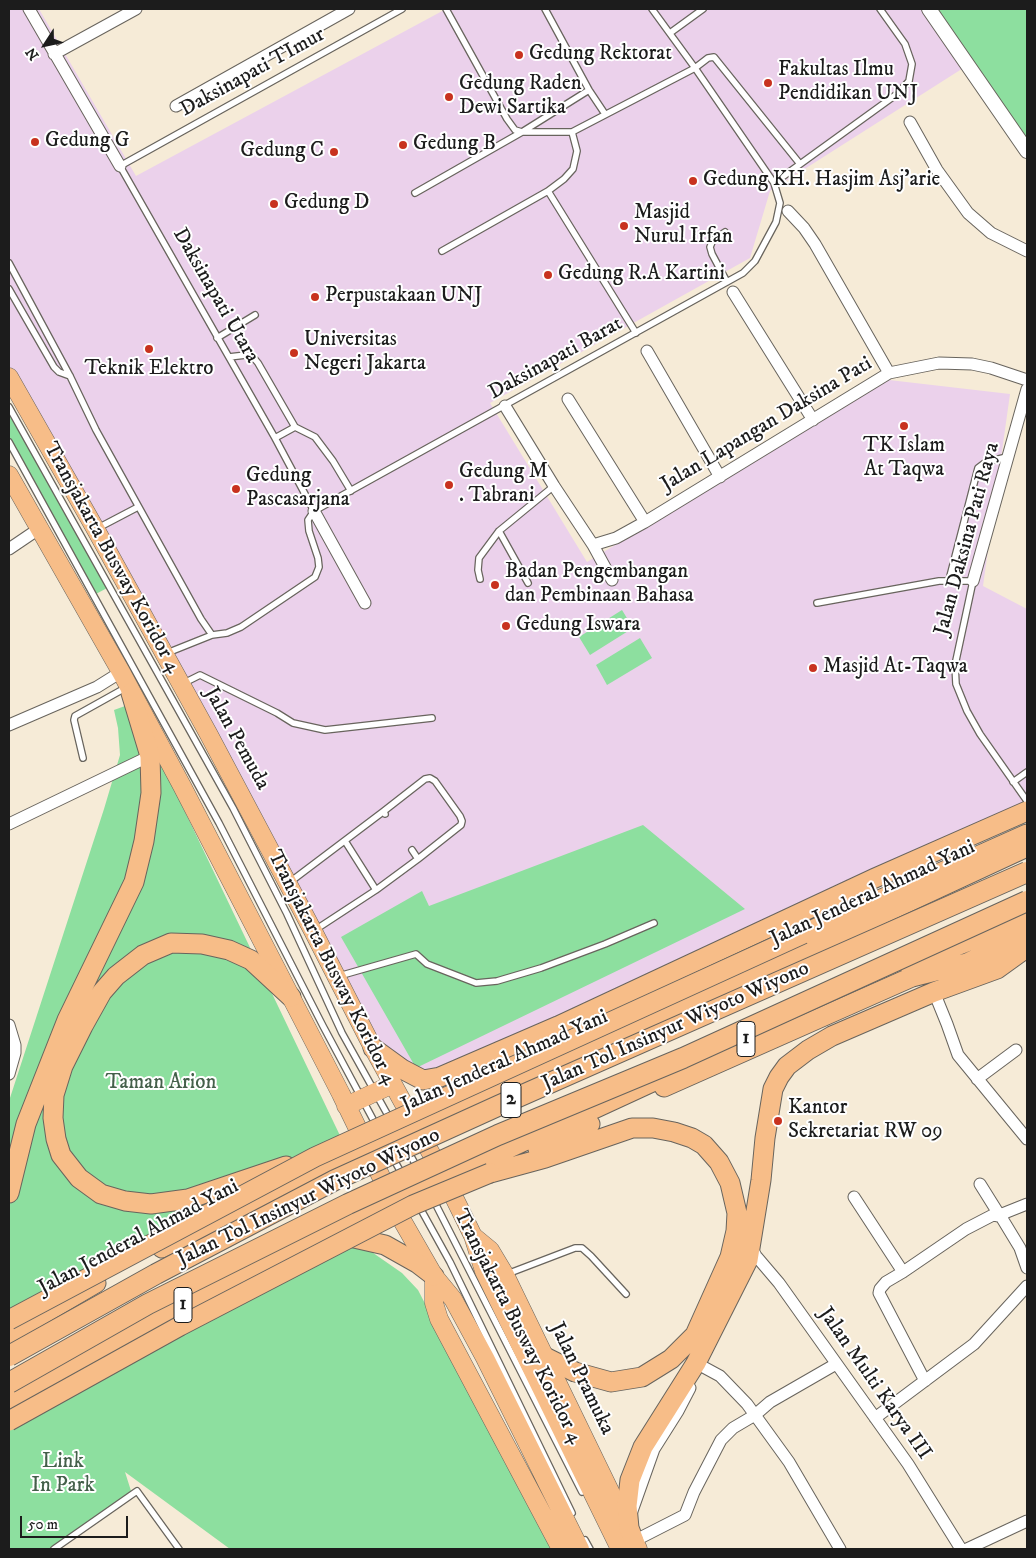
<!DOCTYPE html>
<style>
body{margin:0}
#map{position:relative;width:1036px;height:1558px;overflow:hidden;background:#f6ebd7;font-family:"IM FELL DW Pica",serif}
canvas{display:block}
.frame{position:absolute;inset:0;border:10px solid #1c1c1c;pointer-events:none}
.north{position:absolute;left:20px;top:20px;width:50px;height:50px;-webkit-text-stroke:4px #fff;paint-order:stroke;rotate:235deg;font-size:14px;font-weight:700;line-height:20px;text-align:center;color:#1c1c1c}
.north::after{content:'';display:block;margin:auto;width:18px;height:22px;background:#1c1c1c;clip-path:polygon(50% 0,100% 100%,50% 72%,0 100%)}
.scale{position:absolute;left:20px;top:1516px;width:108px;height:22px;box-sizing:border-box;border:2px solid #1c1c1c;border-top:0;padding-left:6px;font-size:15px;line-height:18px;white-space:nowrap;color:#1c1c1c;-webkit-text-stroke:4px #fff;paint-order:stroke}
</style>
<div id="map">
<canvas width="1036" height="1558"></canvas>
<div class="frame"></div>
<div class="north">N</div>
<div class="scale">50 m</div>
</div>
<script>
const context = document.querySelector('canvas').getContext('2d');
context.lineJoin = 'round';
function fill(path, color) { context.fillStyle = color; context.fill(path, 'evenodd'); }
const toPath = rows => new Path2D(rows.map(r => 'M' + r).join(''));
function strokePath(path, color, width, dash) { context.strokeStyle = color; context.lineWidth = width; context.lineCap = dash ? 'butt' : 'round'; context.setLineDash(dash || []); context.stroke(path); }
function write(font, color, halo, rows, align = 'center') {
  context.font = font + ' "IM FELL DW Pica",serif'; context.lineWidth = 4; context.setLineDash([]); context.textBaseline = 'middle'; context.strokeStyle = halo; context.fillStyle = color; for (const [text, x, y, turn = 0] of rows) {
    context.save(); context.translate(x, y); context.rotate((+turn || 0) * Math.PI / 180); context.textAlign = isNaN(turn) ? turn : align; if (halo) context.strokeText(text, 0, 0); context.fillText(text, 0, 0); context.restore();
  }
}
fill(toPath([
 [9,9,39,9,136,176,446,9,928,9,968,65,770,191,750,258,490,403,587,562,865,394,866,386,877,387,889,380,1010,394,983,586,1027,609,1027,811,423,1080,373,1048,9,377]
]), '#ebd1eb');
fill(toPath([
 [929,9,1027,9,1027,151],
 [9,407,109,587,94,595,9,442],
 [622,610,633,628,590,655,579,637],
 [640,638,652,658,607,685,596,665],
 [125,706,154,747,345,1146,9,1318,9,1101,104,809,120,755,118,728,114,710],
 [643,825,745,909,416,1068,341,937,422,891,429,906],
 [350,1244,366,1248,402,1273,418,1290,552,1549,230,1549,125,1472,132,1494,54,1549,9,1549,9,1421]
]), '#8ddf9f');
const service = toPath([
 [446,9,507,119,515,130,522,132,572,132,695,68,708,58,714,57,800,164],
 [545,9,589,90,605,114],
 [670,33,703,9],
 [572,132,577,151,573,169,564,179,548,191,636,333],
 [774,183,897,94,909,81,912,64,905,44,880,9],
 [415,193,522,132,589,90],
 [725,232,713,240,710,247,712,254,727,282],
 [442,251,548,191],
 [9,263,70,376,96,430,201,619,212,635],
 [9,289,54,367,59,372,70,376],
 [217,338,255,315],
 [229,357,246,355,253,357,258,363,295,427,275,438],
 [9,407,233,808,287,914,342,1033,390,1119],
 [295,427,315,437,333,461,351,491],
 [9,442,219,823,323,1026,376,1125],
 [314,511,275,438,120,166,402,9],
 [98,528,138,507],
 [499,531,528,583],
 [480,579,478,570,479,558,499,531,554,486],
 [949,580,978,468,986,462,1007,457],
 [817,603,939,581,973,581,955,665,956,684,967,711,980,734,1027,801],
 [167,653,212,635,227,633,241,627,315,577,319,567,318,558,309,531,308,520,314,511,743,273,755,261,776,222,780,203,774,183,695,68,652,9],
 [184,683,200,675,277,713,293,723,325,730,432,718],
 [83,758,74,720,75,716,127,687],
 [1013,782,1027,772],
 [384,811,425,779,430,778,435,781,460,816,462,821,461,825,418,859],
 [345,841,376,890],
 [290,882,384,811,385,814],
 [315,930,376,890,418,859,412,850],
 [339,976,416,954,427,964,476,983,497,981,541,968,605,944,654,923],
 [408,1151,418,1169],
 [393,1158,403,1176],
 [433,1199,582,1492],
 [419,1206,450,1262,572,1513],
 [507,1274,575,1248,582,1248,591,1256,626,1294],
 [585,1540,590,1549],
 [54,1549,137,1491,179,1549]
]);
const minor = toPath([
 [29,9,120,166],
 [54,54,136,9],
 [176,106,349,9],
 [910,122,937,170,968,213,991,233,1027,251],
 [788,211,804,228,815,244,889,373],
 [733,292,813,420],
 [647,351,720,477],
 [568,399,645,522],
 [505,406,554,486,593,545,612,580],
 [314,511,365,603],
 [593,545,616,538,645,522,889,373,939,363,972,364,991,368,1027,380],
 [9,549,40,528],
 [973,581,1027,389],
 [9,725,97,687,121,672],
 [9,824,150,756],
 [934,992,947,1024,958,1055,1027,1139],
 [9,1025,15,1045,15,1053,9,1074],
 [977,1079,1016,1050],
 [980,1184,1000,1216],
 [854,1197,903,1272],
 [1027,1204,1002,1214,1003,1220,1020,1248,1027,1268],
 [750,1245,756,1256,779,1283,908,1464,961,1549],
 [696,1363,720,1376,747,1404,789,1462,840,1549],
 [925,1381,879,1293,880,1289,886,1282,903,1272,966,1229,993,1215,1002,1217],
 [875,1418,974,1344,1027,1286],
 [632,1511,654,1449,678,1411,690,1388],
 [634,1541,685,1515,694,1492,721,1440,733,1428,755,1415,770,1402,836,1364],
 [967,1549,1027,1521]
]);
const tertiary = toPath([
 [929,9,1027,151]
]);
const primary = toPath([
 [9,377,96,530,208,733,313,931,373,1048,444,1177,473,1236,490,1250,505,1275,638,1549],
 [9,475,121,672,182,786,341,1094,403,1222,434,1276,453,1299,485,1358,580,1549],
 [346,1106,393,1084],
 [473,1236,484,1271,620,1549],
 [434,1276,434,1303,439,1319,561,1549]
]);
const trunk = toPath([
 [803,934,1027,834],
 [909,965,1027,918],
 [373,1048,402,1069,423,1080,440,1077,558,1026,875,878,1027,811],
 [664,1087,912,977,967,963,1006,944,1027,925],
 [538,1149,590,1124],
 [286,1166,188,1199,151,1204,125,1201,101,1194,79,1178,61,1155,56,1139,53,1118,54,1095,63,1066,83,1026,102,992,116,976,143,955,171,943,202,944,229,950,251,960,291,997],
 [490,1173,545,1158,632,1128,653,1128,674,1132,692,1138,704,1145,719,1162,730,1183,737,1213,736,1231,730,1257,695,1335,671,1359,642,1377,611,1382,575,1372,545,1357],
 [9,1193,26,1124,67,1020,134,882,144,841,151,793,150,756,131,693],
 [341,1235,385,1245,417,1263,434,1276],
 [162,1248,398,1134,695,1001,1027,847],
 [9,1334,96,1283],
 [9,1403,172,1312,306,1242,674,1072],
 [634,1541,629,1528,627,1506,630,1480,643,1447,696,1363,748,1260,761,1180,765,1138,773,1089,779,1077,787,1066,808,1050,832,1036,934,992,997,969,1022,951,1027,945]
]);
strokePath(service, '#68645d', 8);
strokePath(minor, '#68645d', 13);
strokePath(tertiary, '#68645d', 16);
strokePath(primary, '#68645d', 19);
strokePath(trunk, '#68645d', 21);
strokePath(service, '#fff', 5.5);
strokePath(minor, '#fff', 11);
strokePath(tertiary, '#fff', 14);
strokePath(primary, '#f7bd88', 18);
strokePath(trunk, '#f7bd88', 19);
const trunkBridge = toPath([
 [9,1320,315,1157,803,934],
 [9,1421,180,1326,413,1205,490,1173]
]);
const motorwayBridge = toPath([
 [9,1356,156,1274,335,1180,500,1105,1027,872],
 [9,1383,148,1304,348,1204,498,1135,683,1058,1027,901]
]);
strokePath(trunkBridge, '#68645d', 21, []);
strokePath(motorwayBridge, '#68645d', 22, []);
strokePath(trunkBridge, '#f7bd88', 19);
strokePath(motorwayBridge, '#f7bd88', 20);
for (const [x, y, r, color] of [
 [519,55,5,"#c8321e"],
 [768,83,5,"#c8321e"],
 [449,97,5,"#c8321e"],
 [35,142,5,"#c8321e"],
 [403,145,5,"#c8321e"],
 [334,152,5,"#c8321e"],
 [693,181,5,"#c8321e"],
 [274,204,5,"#c8321e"],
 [624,226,5,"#c8321e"],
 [548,275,5,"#c8321e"],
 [315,297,5,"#c8321e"],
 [149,349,5,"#c8321e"],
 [294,353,5,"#c8321e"],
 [904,426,5,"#c8321e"],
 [449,485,5,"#c8321e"],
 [236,489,5,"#c8321e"],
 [495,585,5,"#c8321e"],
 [506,626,5,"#c8321e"],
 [813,668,5,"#c8321e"],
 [778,1121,5,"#c8321e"]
]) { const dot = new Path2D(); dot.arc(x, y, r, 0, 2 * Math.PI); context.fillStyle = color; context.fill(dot); strokePath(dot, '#fff', 2); }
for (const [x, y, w] of [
 [746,1039,18],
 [511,1100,20],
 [183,1305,18]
]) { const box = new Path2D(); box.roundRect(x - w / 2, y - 17.5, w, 35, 4); context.fillStyle = '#fff'; context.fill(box); strokePath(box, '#1c1c1c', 1); }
write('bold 20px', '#1c1c1c', null, [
 ["1",746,1039],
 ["2",511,1100],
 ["1",183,1305]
]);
write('21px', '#1c1c1c', '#fff', [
 ["Gedung Rektorat",529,55],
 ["Fakultas Ilmu",778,71],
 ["Pendidikan UNJ",778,95],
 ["Gedung Raden",459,85],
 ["Dewi Sartika",459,109],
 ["Gedung G",45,142],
 ["Gedung B",413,145],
 ["Gedung C",324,152,"right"],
 ["Gedung KH. Hasjim Asj'arie",703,181],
 ["Gedung D",284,204],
 ["Masjid",634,214],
 ["Nurul Irfan",634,238],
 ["Gedung R.A Kartini",558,275],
 ["Perpustakaan UNJ",325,297],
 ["Universitas",304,341],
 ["Negeri Jakarta",304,365],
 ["Teknik Elektro",149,370,"center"],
 ["TK Islam",904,447,"center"],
 ["At Taqwa",904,471,"center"],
 ["Gedung M",459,473],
 [". Tabrani",459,497],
 ["Gedung",246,477],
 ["Pascasarjana",246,501],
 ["Badan Pengembangan",505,573],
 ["dan Pembinaan Bahasa",505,597],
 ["Gedung Iswara",516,626],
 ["Masjid At-Taqwa",823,668],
 ["Kantor",788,1109],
 ["Sekretariat RW 09",788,1133]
], 'left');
write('21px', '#1c1c1c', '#fff', [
 ["Daksinapati TImur",253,73,-29],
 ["Daksinapati Utara",215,296,60],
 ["Daksinapati Barat",556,359,-29],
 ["Jalan Lapangan Daksina Pati",767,425,-31],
 ["Jalan Daksina Pati Raya",968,539,-75],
 ["Transjakarta Busway Koridor 4",111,558,61],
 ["Jalan Pemuda",236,739,61],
 ["Jalan Jenderal Ahmad Yani",873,894,-25],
 ["Transjakarta Busway Koridor 4",331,968,63],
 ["Jalan Tol Insinyur Wiyoto Wiyono",676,1027,-24],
 ["Jalan Jenderal Ahmad Yani",505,1062,-24],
 ["Jalan Tol Insinyur Wiyoto Wiyono",309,1198,-26],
 ["Jalan Jenderal Ahmad Yani",139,1238,-28],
 ["Transjakarta Busway Koridor 4",517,1327,63],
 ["Jalan Pramuka",581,1379,64],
 ["Jalan Multi Karya III",874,1384,55]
]);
write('21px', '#44604a', '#fff', [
 ["Taman Arion",161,1084],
 ["Link",63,1463],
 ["In Park",63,1487]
]);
</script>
